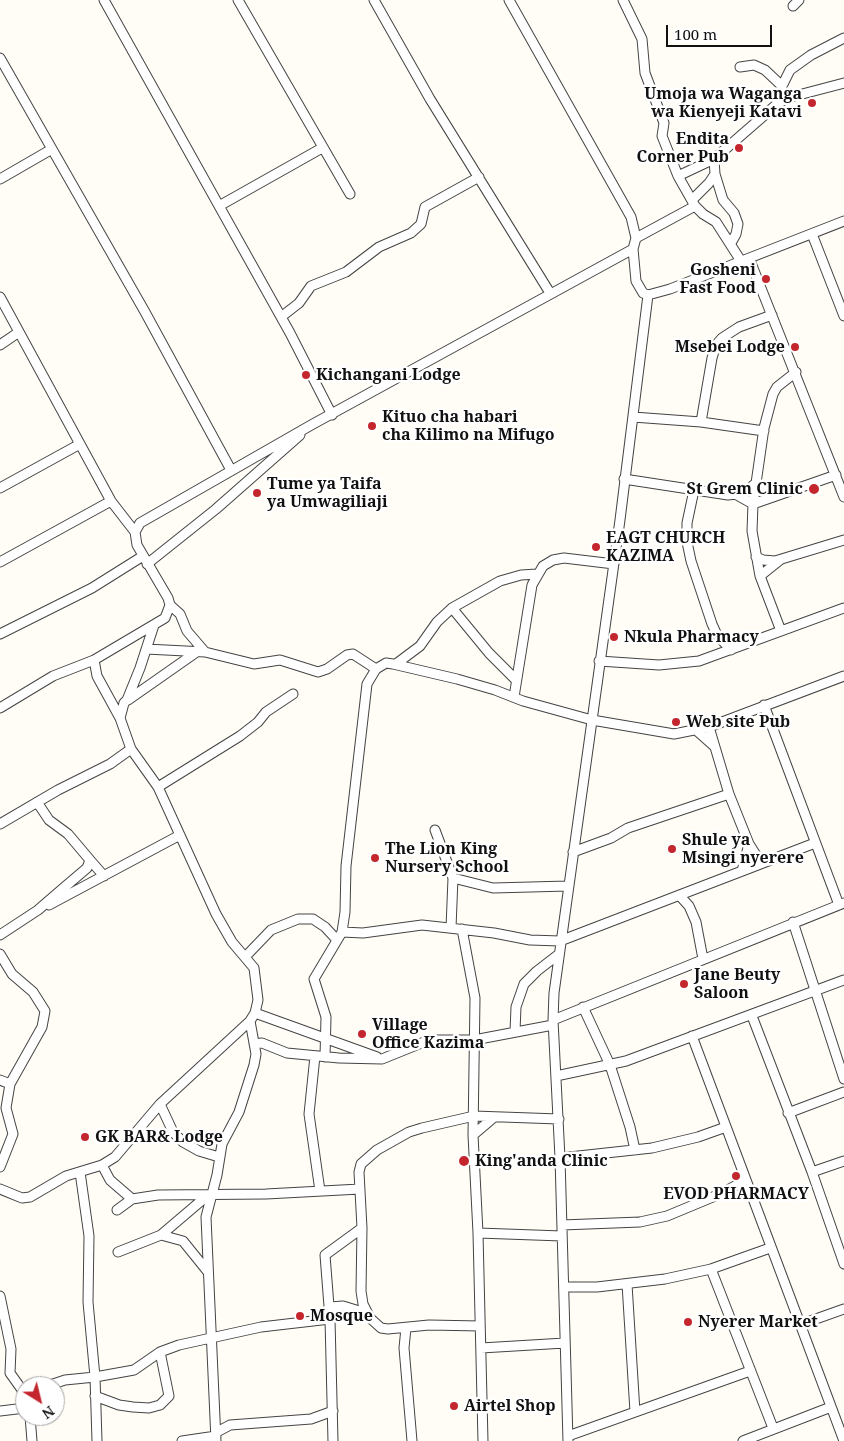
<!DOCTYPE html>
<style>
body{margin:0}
#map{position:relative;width:844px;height:1441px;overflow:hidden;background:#fffdf5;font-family:"Noto Serif",serif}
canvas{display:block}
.north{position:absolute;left:15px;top:1376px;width:50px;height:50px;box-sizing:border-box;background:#fff;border:1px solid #a0a0a0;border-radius:50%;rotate:144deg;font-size:14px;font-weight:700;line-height:20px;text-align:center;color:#111}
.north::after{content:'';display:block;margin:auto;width:18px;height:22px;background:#c4262e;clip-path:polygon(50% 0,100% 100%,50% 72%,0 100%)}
.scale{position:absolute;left:666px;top:25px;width:106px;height:22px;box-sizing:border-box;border:2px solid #111;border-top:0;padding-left:6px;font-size:15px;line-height:18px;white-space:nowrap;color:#111;-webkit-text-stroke:4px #fff;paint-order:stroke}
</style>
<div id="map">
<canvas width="844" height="1441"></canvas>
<div class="north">N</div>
<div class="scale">100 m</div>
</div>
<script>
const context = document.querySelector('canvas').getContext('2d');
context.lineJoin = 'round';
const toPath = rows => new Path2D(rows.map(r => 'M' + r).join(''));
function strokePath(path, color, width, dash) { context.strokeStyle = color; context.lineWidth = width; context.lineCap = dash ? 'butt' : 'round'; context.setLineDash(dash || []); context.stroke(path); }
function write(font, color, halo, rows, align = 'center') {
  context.font = font + ' "Noto Serif",serif'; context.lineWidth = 5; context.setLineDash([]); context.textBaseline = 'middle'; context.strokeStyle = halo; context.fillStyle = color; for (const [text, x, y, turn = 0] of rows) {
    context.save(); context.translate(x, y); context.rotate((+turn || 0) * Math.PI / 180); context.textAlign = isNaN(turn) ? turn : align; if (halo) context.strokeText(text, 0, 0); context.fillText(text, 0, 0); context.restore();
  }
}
const minor = toPath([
 [104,0,290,333,332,415],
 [238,0,350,194],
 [374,0,430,99,550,293],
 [509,0,631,217,636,238,633,249,636,281,643,293,648,295,670,289,844,221],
 [623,0,642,39,645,73,664,123,662,136,678,176,695,206,703,214,716,222,741,261],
 [793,6,799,0],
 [0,58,145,312,231,470],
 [740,67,754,65,765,70,782,86],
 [776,105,782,86,790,70,811,55,844,38],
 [714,159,715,174,723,200,734,213,738,224,736,234,731,243],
 [678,176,714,159,776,105,787,98,844,83],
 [0,179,52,149],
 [692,200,709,183,715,174],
 [219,206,322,148],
 [812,234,844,316],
 [636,238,695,206],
 [749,258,844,497],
 [0,297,111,501,135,532],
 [281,317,299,303,311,286,346,272,379,247,411,233,421,224,425,207,479,177],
 [0,345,19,332],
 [633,417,701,422,764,431],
 [701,422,712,358,716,345,722,338,739,327,772,315],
 [624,479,728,495,744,493,756,483],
 [0,488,80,444],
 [694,490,687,523,687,542,691,561,712,624,717,635,731,650],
 [737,495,753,504,836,475],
 [756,557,763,560,775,561,844,540],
 [0,562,111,501],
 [147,564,216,509,300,435],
 [760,576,780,560],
 [170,605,180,614,187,631,205,652],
 [452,608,489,653,516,680],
 [781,631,760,576,752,531,753,504,764,428,773,394,777,387,796,372],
 [0,634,92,588,143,556],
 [146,649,205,652,254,664,280,660,318,672,327,669,347,655,353,654,376,669],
 [599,661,659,665,699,661,844,608],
 [396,664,420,646,437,622,452,608,500,581,521,575,537,574],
 [514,697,532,585,543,566,553,560,564,558,614,564],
 [128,700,198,651],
 [764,705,839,905],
 [0,708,53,676,94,660,165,618,170,605,168,598,137,545,135,532,140,523,313,424,633,249],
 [120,718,124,703,127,700,140,668,154,625],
 [709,727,729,794,749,844,761,863],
 [697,731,715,747],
 [158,787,240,736,258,722,266,712,293,694],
 [0,824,58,790,110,764,131,749,120,718,97,676,94,660],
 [435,830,453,878,451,928],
 [573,852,611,838,628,828,729,794],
 [90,860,104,876],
 [742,871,749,844],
 [453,878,493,888,568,886],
 [679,895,689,906,696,922,703,959],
 [49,905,180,835],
 [793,922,844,1079],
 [462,929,475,998,473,1135,478,1233,483,1441],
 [342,932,363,933,422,925,494,933,530,940,560,941,815,843],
 [0,935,38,910,60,891,87,868,90,860,68,834,49,820,37,802],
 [0,954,12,974,33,992,45,1011,42,1027,10,1084,6,1108,13,1134,0,1167],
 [245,957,271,930,298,919,313,919,325,927,337,940],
 [583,1007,610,1065,630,1127,635,1150],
 [255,1013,377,1057],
 [752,1016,812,1172,844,1264],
 [553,1020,844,903],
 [515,1031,516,1007,524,984,537,971,559,954],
 [692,1036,844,1441],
 [254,1044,262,1043,287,1053,339,1058,382,1059,429,1040,474,1040,553,1025],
 [315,1056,309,1114,320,1191],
 [325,1057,326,1017,314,979,342,932,345,912,346,866,367,684,376,669,386,663,393,664,457,679,495,690,523,701,592,720,674,734,709,727,844,676],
 [556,1076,626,1061,844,980],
 [0,1080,10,1084],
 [160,1104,173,1132,183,1142,199,1151,219,1157],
 [788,1113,844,1092],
 [473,1135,493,1118],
 [560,1158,652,1148,698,1137,726,1127],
 [102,1165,110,1180,132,1199],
 [80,1172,89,1236,88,1302,95,1377,97,1441],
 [812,1172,844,1161],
 [0,1189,22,1198,30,1197,66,1176,102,1165,115,1157,160,1104,250,1021,255,1013,258,1000,254,968,232,942,216,914,158,787,131,749],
 [117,1210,132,1199,158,1195,266,1194,360,1189],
 [562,1225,640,1222,667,1216,720,1194,746,1180],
 [478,1233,562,1236],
 [161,1235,183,1241,208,1272],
 [118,1252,161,1235,208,1195],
 [711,1269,773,1428],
 [627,1284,635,1412],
 [565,1287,597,1287,665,1279,711,1269,770,1248],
 [0,1296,11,1349,10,1373,25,1394],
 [330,1307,343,1306,366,1313],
 [799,1325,844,1309],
 [480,1326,429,1325,388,1329,381,1328,370,1318,363,1304,361,1291,362,1228,359,1172,361,1164,377,1150,409,1132,422,1128,474,1116,559,1119],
 [406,1328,404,1348,412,1441],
 [481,1348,565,1343],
 [47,1386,65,1380,95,1377,134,1370,160,1352,179,1345,261,1327,330,1319],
 [95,1396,119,1405,133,1407,149,1408,160,1405,169,1396,160,1352],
 [0,1411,25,1408],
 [30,1416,32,1441],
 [217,1432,230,1425,311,1419,333,1411],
 [568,1436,750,1371],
 [182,1441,216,1436],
 [216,1441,206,1217,217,1175,222,1144,239,1112,254,1065,256,1054,250,1021],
 [333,1441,330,1319,325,1255,362,1228],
 [568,1441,560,1158,553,1020,554,993,620,520,648,295],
 [743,1441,831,1407]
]);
strokePath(minor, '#444', 11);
strokePath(minor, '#fff', 9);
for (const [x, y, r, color] of [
 [812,103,5,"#c4262e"],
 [739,148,5,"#c4262e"],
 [766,279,5,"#c4262e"],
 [795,347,5,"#c4262e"],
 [306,375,5,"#c4262e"],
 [372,426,5,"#c4262e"],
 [814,489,6,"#c4262e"],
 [257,493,5,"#c4262e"],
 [596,547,5,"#c4262e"],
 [614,637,5,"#c4262e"],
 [676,722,5,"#c4262e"],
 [672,849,5,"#c4262e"],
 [375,858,5,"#c4262e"],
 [684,984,5,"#c4262e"],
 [362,1034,5,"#c4262e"],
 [85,1137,5,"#c4262e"],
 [464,1161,6,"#c4262e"],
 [736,1176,5,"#c4262e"],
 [300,1316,5,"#c4262e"],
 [688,1322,5,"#c4262e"],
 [454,1406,5,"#c4262e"]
]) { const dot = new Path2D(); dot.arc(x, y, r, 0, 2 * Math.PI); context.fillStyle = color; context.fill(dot); strokePath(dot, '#fff', 2); }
write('bold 16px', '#111', '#fff', [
 ["Umoja wa Waganga",802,94,"right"],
 ["wa Kienyeji Katavi",802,112,"right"],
 ["Endita",729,139,"right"],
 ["Corner Pub",729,157,"right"],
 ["Gosheni",756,270,"right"],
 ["Fast Food",756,288,"right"],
 ["Msebei Lodge",785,347,"right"],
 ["Kichangani Lodge",316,375],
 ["Kituo cha habari",382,417],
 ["cha Kilimo na Mifugo",382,435],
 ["Tume ya Taifa",267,484],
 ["ya Umwagiliaji",267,502],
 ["St Grem Clinic",803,489,"right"],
 ["EAGT CHURCH",606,538],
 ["KAZIMA",606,556],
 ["Nkula Pharmacy",624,637],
 ["Web site Pub",686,722],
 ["Shule ya",682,840],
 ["Msingi nyerere",682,858],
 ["The Lion King",385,849],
 ["Nursery School",385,867],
 ["Jane Beuty",694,975],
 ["Saloon",694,993],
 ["Village",372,1025],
 ["Office Kazima",372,1043],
 ["GK BAR& Lodge",95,1137],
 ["King'anda Clinic",475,1161],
 ["EVOD PHARMACY",736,1194,"center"],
 ["Mosque",310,1316],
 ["Nyerer Market",698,1322],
 ["Airtel Shop",464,1406]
], 'left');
</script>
